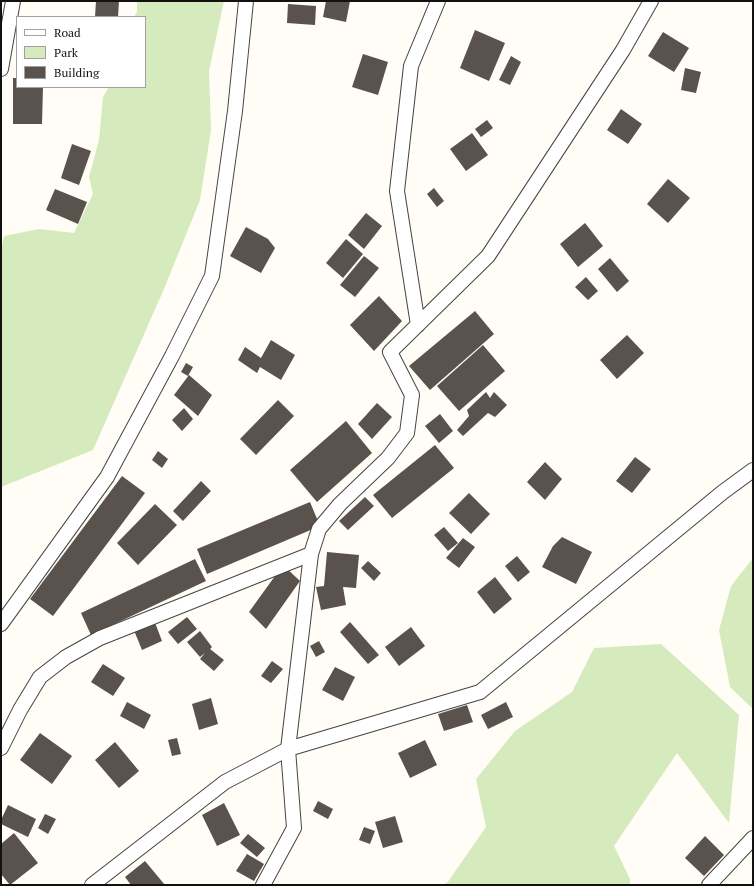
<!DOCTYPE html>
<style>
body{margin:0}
#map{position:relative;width:754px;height:886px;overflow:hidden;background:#fffdf5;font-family:"PT Serif",serif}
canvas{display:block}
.frame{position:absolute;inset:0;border:2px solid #111;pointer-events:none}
.legend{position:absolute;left:16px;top:16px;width:130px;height:72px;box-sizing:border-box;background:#fff;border:1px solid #a0a0a0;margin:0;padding:5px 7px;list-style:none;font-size:12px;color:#111}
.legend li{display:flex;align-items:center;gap:8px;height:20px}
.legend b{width:20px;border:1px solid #a0a0a0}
</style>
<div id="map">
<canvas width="754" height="886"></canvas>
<div class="frame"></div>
<ul class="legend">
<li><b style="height:5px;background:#fff"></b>Road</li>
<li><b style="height:11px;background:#d5ebbd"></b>Park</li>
<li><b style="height:11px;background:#5a524d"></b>Building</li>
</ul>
</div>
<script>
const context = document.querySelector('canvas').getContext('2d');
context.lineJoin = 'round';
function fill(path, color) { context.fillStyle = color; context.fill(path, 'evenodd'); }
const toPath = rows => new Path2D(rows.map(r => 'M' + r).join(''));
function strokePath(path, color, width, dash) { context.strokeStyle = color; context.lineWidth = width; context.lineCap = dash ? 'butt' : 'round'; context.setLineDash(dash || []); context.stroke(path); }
fill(toPath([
 [137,1,224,1,209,71,211,130,200,200,164,289,93,450,1,487,1,250,4,236,39,229,74,233,93,194,89,177,99,140,103,97,109,87,145,87,145,17,134,17,137,12],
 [753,558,753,709,730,687,719,630,731,586],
 [661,644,739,715,729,823,677,753,614,846,630,879,630,885,441,885,447,883,486,827,476,779,515,731,572,692,594,648]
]), '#d5ebbd');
fill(toPath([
 [96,1,119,1,118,17,95,17],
 [326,1,350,1,346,22,323,17],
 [288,4,316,6,315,25,287,23],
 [475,30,505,43,489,81,460,68],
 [663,32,689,48,674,72,648,56],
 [363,54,388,62,378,95,352,87],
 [511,56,521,62,510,85,499,80],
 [685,68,701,72,696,93,681,90],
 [13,78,17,78,17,87,43,87,42,124,13,124],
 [621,109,642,124,628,144,607,130],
 [487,120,493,128,481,137,475,129],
 [472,133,488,155,466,171,450,149],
 [72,144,91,151,79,185,61,178],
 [668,179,690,198,668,223,647,204],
 [434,188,444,201,437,207,427,194],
 [55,189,87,202,78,224,46,210],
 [366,213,382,226,364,249,348,235],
 [585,223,603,246,578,267,560,244],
 [246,227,268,239,275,248,261,273,230,256],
 [346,239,363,254,343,278,326,263],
 [364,256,379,268,355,297,340,285],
 [610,258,629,281,617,292,598,269],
 [586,277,598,291,588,300,575,287],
 [379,296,402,321,374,351,350,325],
 [475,311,494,334,430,390,409,366],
 [627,335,644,353,617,379,600,360],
 [271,340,295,355,281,380,260,367,257,373,238,360,245,347,261,358],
 [483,345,505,371,459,411,437,386],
 [186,363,193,367,188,376,181,372],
 [189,375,212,395,198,416,174,395],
 [486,392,490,398,494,392,507,405,495,417,488,413,463,436,457,430,469,416,467,410],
 [278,400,294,416,256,455,240,439],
 [377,403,392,417,372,439,358,424],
 [184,408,193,419,182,431,172,420],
 [440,414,453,431,439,443,425,426],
 [346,421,372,453,317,502,290,470],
 [435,445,454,468,392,518,373,495],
 [158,451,168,459,162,468,152,460],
 [635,457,651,469,632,493,616,481],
 [545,462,562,479,545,500,527,482],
 [122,476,145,493,53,616,30,599],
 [201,481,211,491,183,521,173,511],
 [469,493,490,514,471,534,449,513],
 [365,497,374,506,348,530,339,521],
 [310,502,320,526,207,574,197,549],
 [155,504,177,525,138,565,117,543],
 [444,527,458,543,448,551,434,535],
 [562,537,592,552,576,584,542,567,553,546],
 [463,538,475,547,459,568,446,558],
 [327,552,359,555,356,588,343,587,346,605,321,610,316,587,324,586],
 [517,556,530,572,518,582,505,566],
 [195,559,206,581,91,635,81,613],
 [368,561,381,573,374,581,361,568],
 [283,565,300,581,266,629,249,612],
 [495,577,512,599,494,614,477,592],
 [187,617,197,629,178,644,168,632],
 [154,620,162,641,142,650,133,628],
 [350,622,379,655,368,664,340,632],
 [411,627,425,646,399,666,385,647],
 [200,631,212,647,210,649,224,660,214,671,200,659,205,653,200,657,187,642],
 [319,641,325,652,316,657,310,646],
 [272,661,283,669,271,683,261,676],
 [103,664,125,678,113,696,91,682],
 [335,667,355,677,343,701,322,690],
 [211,698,218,724,199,730,192,704],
 [127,702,151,715,144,729,120,716],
 [506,702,513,717,488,729,481,715],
 [467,705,473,722,444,731,438,714],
 [40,733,72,756,52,784,20,760],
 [177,738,181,754,172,756,168,740],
 [425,740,437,765,410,778,398,753],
 [115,742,139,771,119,788,95,760],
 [318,801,333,809,328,819,313,811],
 [224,803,240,835,217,846,202,815],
 [8,805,36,819,28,837,1,824,1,820],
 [45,814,56,819,48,834,38,828],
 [395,816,403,842,383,848,375,822],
 [364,827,375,831,370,844,359,840],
 [14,833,38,863,10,885,1,874,1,844],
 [248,834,265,848,257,857,240,843],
 [705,836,724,855,704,876,685,858],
 [247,854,264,864,254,881,236,871],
 [145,861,165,885,131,885,125,877]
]), '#5a524d');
const minor = toPath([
 [1,69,13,1],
 [418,325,397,191,411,66,438,1],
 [1,624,107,477,172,356,212,276,235,111,246,1],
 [1,748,20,710,40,677,66,657,100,638,311,554],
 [92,885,225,782,288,749,480,692,723,492,753,470],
 [263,885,294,828,288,749,311,554,319,529,340,504,388,458,407,433,412,395,390,352,488,256,623,50,651,1],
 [709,885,753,838]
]);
strokePath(minor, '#444', 16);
strokePath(minor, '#fff', 14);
</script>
